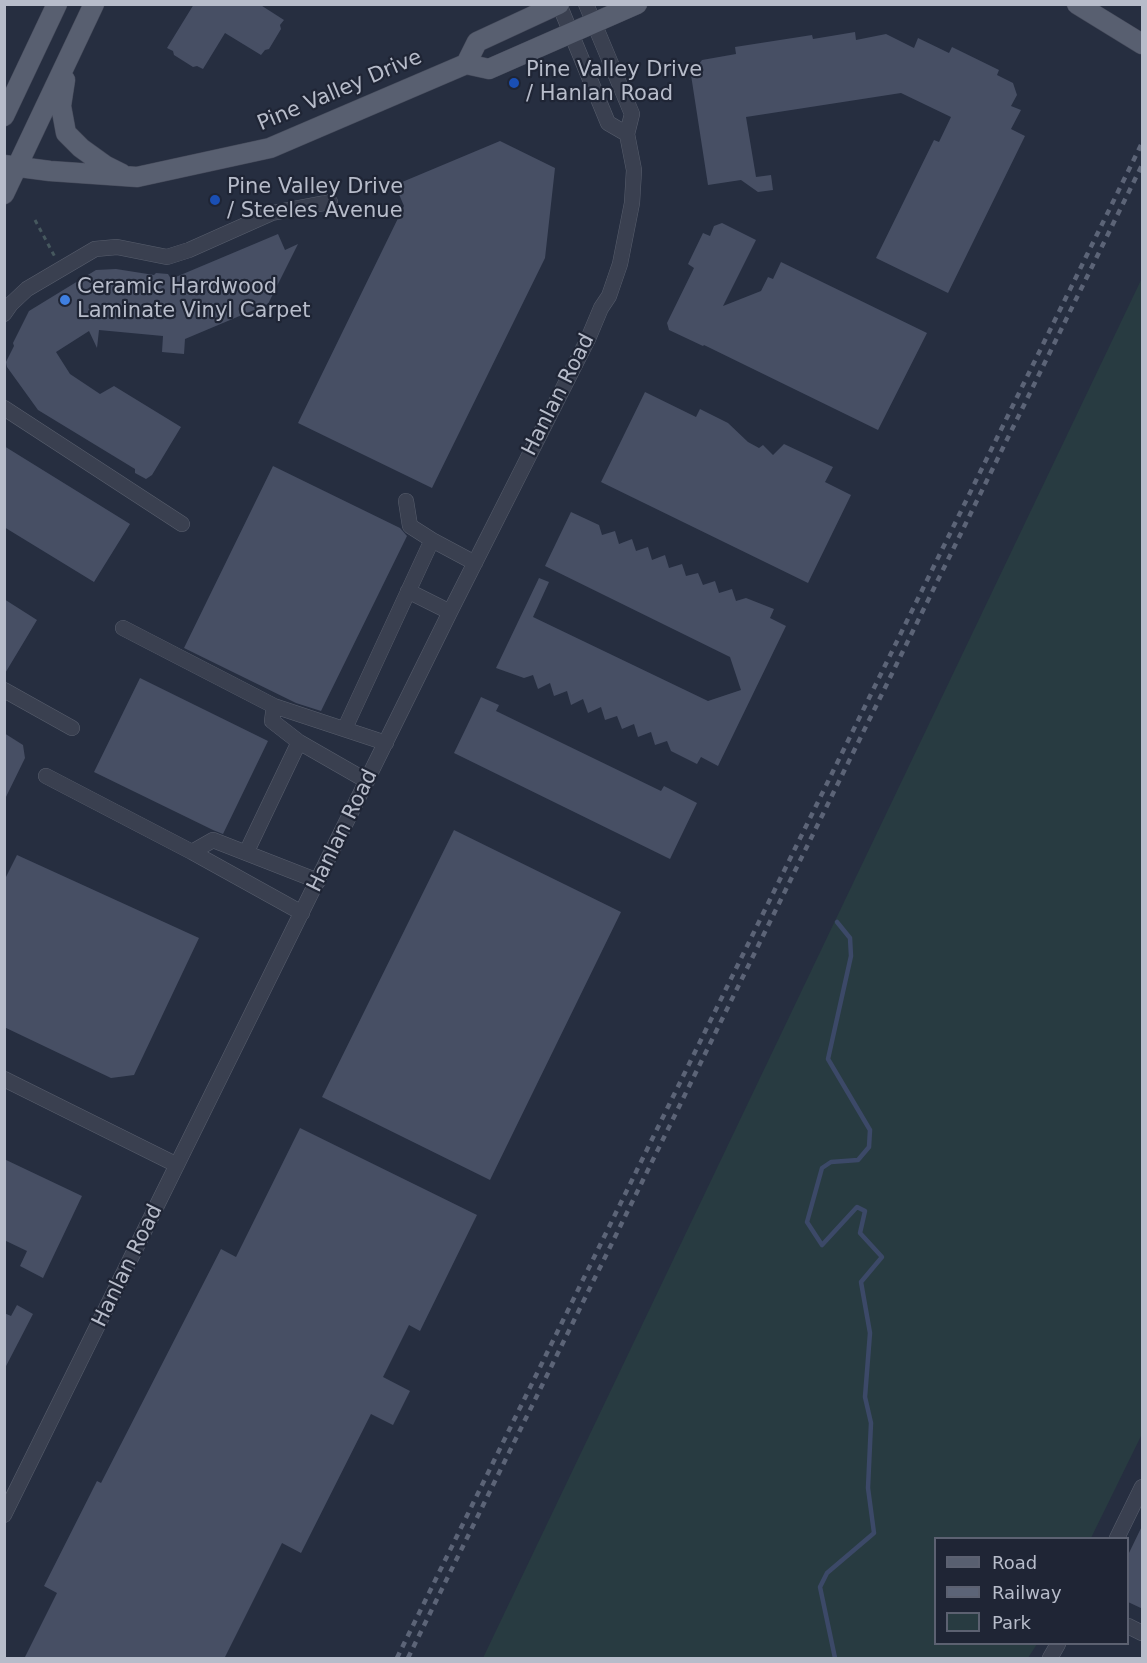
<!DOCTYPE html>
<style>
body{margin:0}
#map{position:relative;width:1147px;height:1663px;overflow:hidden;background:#262e40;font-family:"DejaVu Sans",sans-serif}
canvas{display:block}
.frame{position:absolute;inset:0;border:6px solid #b7bcca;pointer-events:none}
.legend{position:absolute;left:934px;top:1537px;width:195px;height:108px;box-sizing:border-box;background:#1f2535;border:2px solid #5c6171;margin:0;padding:8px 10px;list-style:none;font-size:18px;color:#b7bcca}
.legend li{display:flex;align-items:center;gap:12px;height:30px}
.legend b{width:30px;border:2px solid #5c6171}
</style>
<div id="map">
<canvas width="1147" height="1663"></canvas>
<div class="frame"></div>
<ul class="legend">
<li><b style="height:8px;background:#585f70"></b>Road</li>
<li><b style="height:8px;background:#5c6477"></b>Railway</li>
<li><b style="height:16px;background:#283b41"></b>Park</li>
</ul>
</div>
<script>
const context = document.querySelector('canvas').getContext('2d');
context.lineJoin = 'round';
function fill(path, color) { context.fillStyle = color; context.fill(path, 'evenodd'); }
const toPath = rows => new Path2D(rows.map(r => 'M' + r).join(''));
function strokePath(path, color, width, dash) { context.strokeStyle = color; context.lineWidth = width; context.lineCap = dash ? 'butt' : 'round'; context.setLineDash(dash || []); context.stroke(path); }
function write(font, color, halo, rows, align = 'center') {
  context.font = font + ' "DejaVu Sans",sans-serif'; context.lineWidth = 4.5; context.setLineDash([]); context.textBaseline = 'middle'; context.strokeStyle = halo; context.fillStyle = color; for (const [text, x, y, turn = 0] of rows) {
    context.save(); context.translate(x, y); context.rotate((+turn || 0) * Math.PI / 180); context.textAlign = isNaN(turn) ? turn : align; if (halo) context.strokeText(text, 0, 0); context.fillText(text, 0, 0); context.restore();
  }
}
fill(toPath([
 [1142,278,1142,1434,1091,1538,936,1538,936,1644,1037,1644,1028,1658,483,1658]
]), '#283b41');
strokePath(toPath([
 [835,1658,820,1587,827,1573,874,1533,868,1488,871,1423,865,1397,870,1333,861,1282,882,1257,860,1233,865,1211,857,1207,822,1245,807,1222,822,1168,831,1162,858,1160,869,1147,870,1130,828,1059,851,956,850,938,837,922]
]), '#3c4968', 4.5);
fill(toPath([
 [194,4,259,4,284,20,280,25,281,29,269,49,265,50,261,55,225,33,203,69,197,66,193,67,174,55,173,51,167,48],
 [855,32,856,40,886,34,914,48,918,38,949,53,952,47,999,70,997,75,1013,83,1017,95,1011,106,1021,110,1011,129,1025,136,948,293,876,258,934,140,939,142,951,117,901,93,746,117,756,177,771,175,773,190,758,192,741,180,708,185,691,75,702,60,736,54,735,47,812,35,813,39],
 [500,141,555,168,545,258,432,488,298,423,404,206,395,185],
 [722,223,756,240,723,306,761,291,768,277,773,279,781,262,927,333,878,430,704,345,703,346,669,330,667,323,694,268,688,264,703,233,710,236,714,226],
 [278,234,285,250,298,244,268,304,185,339,184,354,162,352,163,336,99,330,97,348,89,331,56,352,70,374,100,394,114,386,181,427,152,475,146,479,135,473,135,469,38,410,7,367,6,362,14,346,13,343,29,311,96,270,116,269,154,275,156,273,168,274,171,279],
 [645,392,696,417,700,409,728,423,748,442,759,448,763,445,773,455,784,444,833,467,825,482,851,495,808,583,601,482],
 [4,446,130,524,94,582,4,527],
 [273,466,400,528,407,536,321,711,296,703,184,648],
 [571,512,599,525,602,535,615,531,619,544,632,539,636,551,648,547,652,560,665,555,669,568,682,564,686,576,698,573,703,585,715,581,719,593,732,589,736,601,746,598,774,609,770,618,786,626,718,766,701,757,697,764,671,751,667,741,655,745,651,732,638,737,634,724,622,729,617,716,605,720,601,707,588,713,583,699,571,705,567,691,554,696,550,683,538,689,533,675,524,678,496,668,539,578,549,582,533,617,708,701,741,690,730,657,545,566],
 [4,599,37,620,4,675],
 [140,678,268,741,223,834,213,830,94,772],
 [481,697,499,705,496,711,661,791,664,786,697,803,670,859,454,753],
 [4,733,23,745,25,758,4,801],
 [454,830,621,912,490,1180,322,1097],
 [17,855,199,938,134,1075,111,1078,4,1027,4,881],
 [300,1128,477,1215,420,1331,409,1325,383,1377,410,1391,393,1425,371,1414,301,1553,282,1543,224,1659,24,1659,57,1593,44,1586,97,1481,101,1483,221,1249,236,1257],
 [4,1159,82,1196,43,1278,20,1266,27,1251,4,1240],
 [17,1305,33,1314,4,1370,4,1313,11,1316],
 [1143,1524,1143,1609,1128,1602,1128,1555]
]), '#474f64');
const minor = toPath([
 [559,4,608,123,627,134],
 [4,314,11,304,27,289,95,249,117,247,167,257,189,250,272,213,330,202],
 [4,408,182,524],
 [406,501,410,526,432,540],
 [408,591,450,612],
 [123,628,274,706,386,743],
 [4,690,72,728],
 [274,706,272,721,299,742],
 [345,728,432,540,475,563],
 [46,776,192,852,302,913],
 [192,852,213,840,318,881],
 [246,853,299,742,367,781],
 [4,1079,177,1165],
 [4,1515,450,612,588,339,601,308,609,296,620,264,632,203,634,170,627,134,632,114,586,4],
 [1117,1538,1142,1487],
 [1128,1626,1142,1633],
 [1050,1658,1058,1644]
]);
const major = toPath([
 [1077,4,1142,44],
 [466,64,477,42,559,4],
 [65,80,61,106,66,133,81,148,106,166,122,174],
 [4,116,57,4],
 [4,165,50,171,137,177,270,148,466,64,489,69,637,4],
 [4,194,94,4]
]);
strokePath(minor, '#585e6d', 16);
strokePath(major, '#444959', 21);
strokePath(toPath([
 [35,220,55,257]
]), '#46585e', 3, [4.5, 4.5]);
strokePath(minor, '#3a4050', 15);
strokePath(major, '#585f70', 20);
strokePath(toPath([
 [397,1658,1142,143],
 [408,1658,1142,165]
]), '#5c6477', 4.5, [6, 6]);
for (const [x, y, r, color] of [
 [514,83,6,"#1a4fb4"],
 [215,200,6,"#1a4fb4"],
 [65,300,6,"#3f7fe0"]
]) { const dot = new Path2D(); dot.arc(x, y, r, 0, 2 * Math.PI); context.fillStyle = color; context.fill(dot); strokePath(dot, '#1f2535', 2); }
write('21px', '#b7bcca', '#1f2535', [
 ["Pine Valley Drive",526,71],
 ["/ Hanlan Road",526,95],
 ["Pine Valley Drive",227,188],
 ["/ Steeles Avenue",227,212],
 ["Ceramic Hardwood",77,288],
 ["Laminate Vinyl Carpet",77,312]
], 'left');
write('21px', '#b7bcca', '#1f2535', [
 ["Pine Valley Drive",340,91,-23],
 ["Hanlan Road",559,395,-63],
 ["Hanlan Road",343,831,-64],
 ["Hanlan Road",128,1266,-64]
]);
</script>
